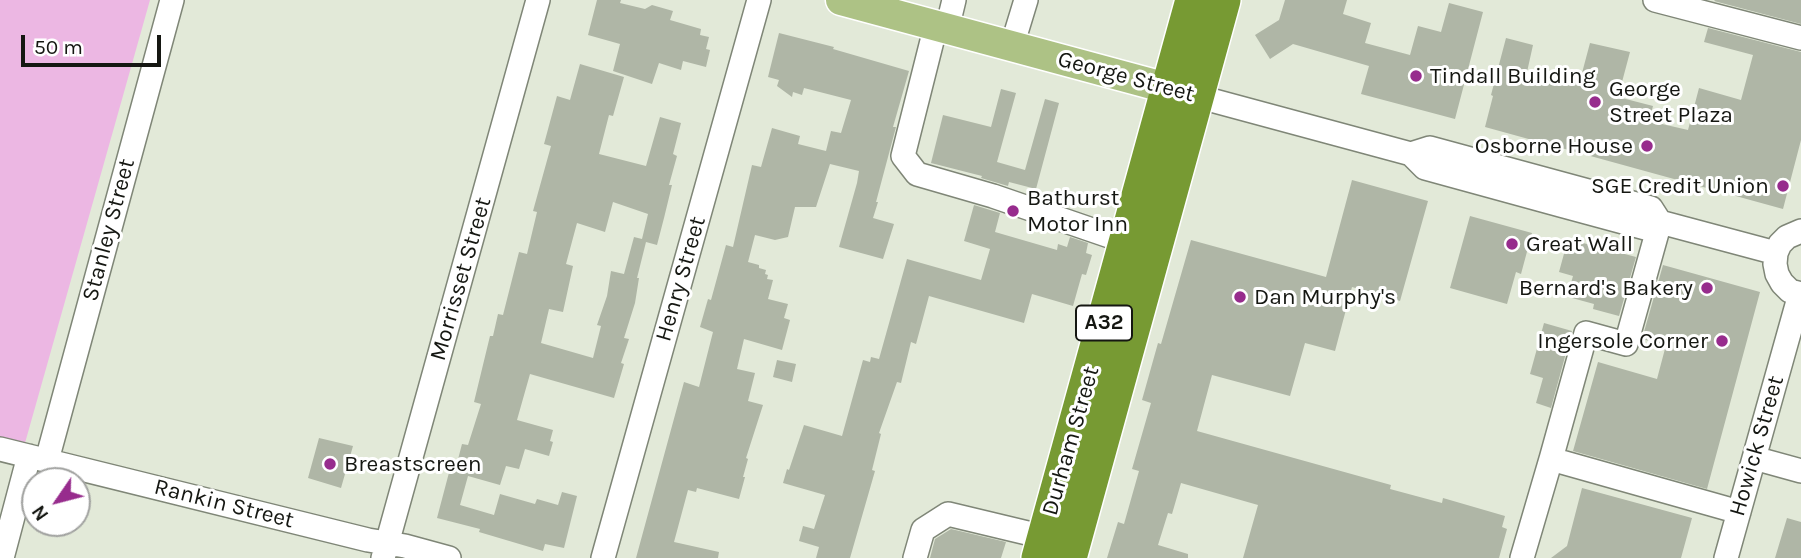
<!DOCTYPE html>
<style>
body{margin:0}
#map{position:relative;width:1801px;height:558px;overflow:hidden;background:#e2e9d8;font-family:Karla,sans-serif}
canvas{display:block}
.north{position:absolute;left:21px;top:467px;width:70px;height:70px;box-sizing:border-box;background:#fff;border:2px solid #a1a2a0;border-radius:50%;rotate:235deg;font-size:19px;font-weight:700;line-height:28px;text-align:center;color:#151712}
.north::after{content:'';display:block;margin:auto;width:24px;height:32px;background:#972c8d;clip-path:polygon(50% 0,100% 100%,50% 72%,0 100%)}
.scale{position:absolute;left:21px;top:35px;width:140px;height:32px;box-sizing:border-box;border:4px solid #151712;border-top:0;padding-left:9px;font-size:21px;line-height:24px;white-space:nowrap;color:#151712;-webkit-text-stroke:5px #fff;paint-order:stroke}
</style>
<div id="map">
<canvas width="1801" height="558"></canvas>
<div class="north">N</div>
<div class="scale">50 m</div>
</div>
<script>
const context = document.querySelector('canvas').getContext('2d');
context.lineJoin = 'round';
function fill(path, color) { context.fillStyle = color; context.fill(path, 'evenodd'); }
const toPath = rows => new Path2D(rows.map(r => 'M' + r).join(''));
function strokePath(path, color, width, dash) { context.strokeStyle = color; context.lineWidth = width; context.lineCap = dash ? 'butt' : 'round'; context.setLineDash(dash || []); context.stroke(path); }
function write(font, color, halo, rows, align = 'center') {
  context.font = font + ' Karla,sans-serif'; context.lineWidth = 6; context.setLineDash([]); context.textBaseline = 'middle'; context.strokeStyle = halo; context.fillStyle = color; for (const [text, x, y, turn = 0] of rows) {
    context.save(); context.translate(x, y); context.rotate((+turn || 0) * Math.PI / 180); context.textAlign = isNaN(turn) ? turn : align; if (halo) context.strokeText(text, 0, 0); context.fillText(text, 0, 0); context.restore();
  }
}
fill(toPath([
 [0,0,150,0,25,443,0,437]
]), '#ecb7e3');
fill(toPath([
 [597,0,621,0,620,3,645,9,652,5,673,11,670,20,701,29,700,35,709,37,706,49,710,50,706,67,683,61,681,70,659,63,652,84,613,71,620,44,588,35],
 [1285,0,1347,0,1343,14,1371,23,1365,43,1410,55,1418,26,1441,32,1449,3,1483,12,1455,119,1361,94,1369,66,1293,44,1270,59,1255,35,1279,20],
 [1715,0,1801,0,1801,24,1714,1],
 [1708,28,1801,52,1801,140,1783,209,1485,127,1493,96,1491,95,1506,38,1533,45,1527,72,1567,83,1570,70,1582,73,1590,43,1630,52,1618,97,1653,106,1649,121,1688,130,1699,88,1741,100,1753,55,1704,42],
 [779,33,834,47,833,49,909,71,893,127,896,127,876,202,878,202,873,218,894,224,883,259,839,247,857,183,859,171,830,164,816,207,795,207,788,237,775,240,755,235,748,262,759,265,759,268,766,270,765,274,768,275,767,279,773,280,768,299,788,304,784,318,790,320,782,350,744,339,737,369,755,373,748,401,763,405,746,458,748,459,743,477,745,477,739,499,697,488,696,492,688,490,674,542,719,552,718,558,636,558,684,382,699,387,713,332,700,327,708,299,711,300,726,245,733,247,752,165,761,167,772,128,800,136,798,144,826,151,831,131,841,133,851,100,804,88,802,95,793,92,792,97,777,86,779,80,768,77],
 [580,64,624,77,613,116,609,115,599,154,646,166,660,117,681,123,673,154,677,156,669,185,672,185,664,218,657,245,646,242,637,278,639,278,635,303,624,338,629,339,621,363,624,364,614,398,530,374,517,420,553,430,550,441,553,442,549,456,525,449,519,469,506,466,500,485,468,476,460,505,494,515,500,494,535,504,537,499,558,505,562,492,577,496,564,548,545,544,543,551,479,532,480,529,437,518,451,465,456,467,462,444,468,445,481,404,474,402,490,336,493,336,498,314,503,315,519,252,527,254,537,212,533,211,551,146,544,144,557,96,570,100],
 [613,202,648,214,642,239,634,237,624,274,611,271,607,296,597,325,601,326,593,358,541,343,549,309,563,312,573,266,566,264,577,223,605,232],
 [1001,89,1016,93,997,162,1025,170,1045,99,1059,103,1036,189,1009,182,1008,186,981,178,982,176,931,163,943,115,991,127],
 [1352,180,1428,201,1400,301,1352,287,1335,351,1305,343,1290,396,1212,375,1197,431,1391,485,1390,489,1442,503,1443,498,1505,516,1502,527,1507,529,1499,558,1243,558,1258,505,1181,483,1172,514,1168,513,1158,545,1188,554,1188,558,1107,558,1118,522,1124,524,1139,471,1132,469,1151,403,1142,400,1158,343,1161,344,1191,240,1326,277],
 [974,205,1000,213,995,232,1057,250,1058,244,1067,247,1070,237,1088,243,1086,253,1092,255,1086,275,1082,274,1073,306,1032,294,1024,323,929,296,916,344,911,342,901,383,897,382,879,433,881,434,872,470,875,471,850,558,816,558,819,547,799,541,803,526,814,529,825,495,783,483,787,469,789,470,804,425,842,436,863,360,870,362,871,357,879,359,907,259,981,280,990,249,964,241],
 [1470,216,1532,233,1521,274,1516,272,1507,304,1450,288],
 [1568,239,1636,257,1619,316,1593,309,1594,304,1572,298,1576,284,1571,283,1573,276,1559,272],
 [1663,265,1760,292,1707,489,1573,451,1598,362,1657,379,1666,345,1642,339],
 [1544,323,1572,331,1551,408,1536,403,1543,378,1530,374],
 [777,360,796,364,792,382,773,377],
 [319,438,353,446,341,488,308,478],
 [1582,488,1692,518,1681,558,1551,558,1567,546],
 [1787,518,1801,522,1801,558,1775,558],
 [951,529,1006,542,1001,558,930,558,935,539]
]), '#afb6a6');
const minor = toPath([
 [1655,0,1801,38],
 [936,25,903,156,917,174,993,196,1127,242],
 [947,29,954,0],
 [1012,46,1026,0],
 [1196,96,1411,154,1425,168,1560,205,1645,228,1660,222,1776,253],
 [1411,154,1430,148,1651,208,1660,222],
 [1660,222,1626,344,1586,333,1551,459,1739,512],
 [1801,231,1787,237,1780,244,1776,253,1775,264,1777,274,1782,283,1790,291,1801,294],
 [0,449,368,540,405,546,449,558],
 [1754,458,1801,471],
 [47,460,172,0],
 [2,558,29,456],
 [383,558,538,0],
 [603,558,759,0],
 [915,558,923,530,948,514,1044,537],
 [1522,558,1551,459],
 [1726,558,1800,294]
]);
const major = toPath([
 [841,0,1189,94]
]);
const highway = toPath([
 [1039,558,1193,0],
 [1069,558,1223,0]
]);
strokePath(minor, '#7f8677', 26);
strokePath(major, '#fff', 33);
strokePath(highway, '#fff', 38);
strokePath(minor, '#fff', 23);
strokePath(major, '#adc285', 30);
strokePath(highway, '#779a33', 35);
for (const [x, y, r, color] of [
 [1416,76,7,"#972c8d"],
 [1595,102,7,"#972c8d"],
 [1647,146,7,"#972c8d"],
 [1783,186,7,"#972c8d"],
 [1013,211,7,"#972c8d"],
 [1512,244,7,"#972c8d"],
 [1707,288,7,"#972c8d"],
 [1240,297,7,"#972c8d"],
 [1722,341,7,"#972c8d"],
 [330,464,7,"#972c8d"]
]) { const dot = new Path2D(); dot.arc(x, y, r, 0, 2 * Math.PI); context.fillStyle = color; context.fill(dot); strokePath(dot, '#fff', 2.5); }
for (const [x, y, w] of [
 [1104,323,56]
]) { const box = new Path2D(); box.roundRect(x - w / 2, y - 17.5, w, 35, 5); context.fillStyle = '#fff'; context.fill(box); strokePath(box, '#151712', 2); }
write('bold 21px', '#151712', null, [
 ["A32",1104,323]
]);
write('23px', '#151712', '#fff', [
 ["Tindall Building",1430,76],
 ["George",1609,89],
 ["Street Plaza",1609,115],
 ["Osborne House",1633,146,"right"],
 ["SGE Credit Union",1769,186,"right"],
 ["Bathurst",1027,198],
 ["Motor Inn",1027,224],
 ["Great Wall",1526,244],
 ["Bernard's Bakery",1693,288,"right"],
 ["Dan Murphy's",1254,297],
 ["Ingersole Corner",1708,341,"right"],
 ["Breastscreen",344,464]
], 'left');
write('23px', '#151712', '#fff', [
 ["George Street",1126,77,15],
 ["Stanley Street",109,230,-75],
 ["Morrisset Street",461,279,-74],
 ["Henry Street",681,279,-74],
 ["Durham Street",1071,441,-74],
 ["Howick Street",1757,446,-74],
 ["Rankin Street",224,504,14]
]);
</script>
